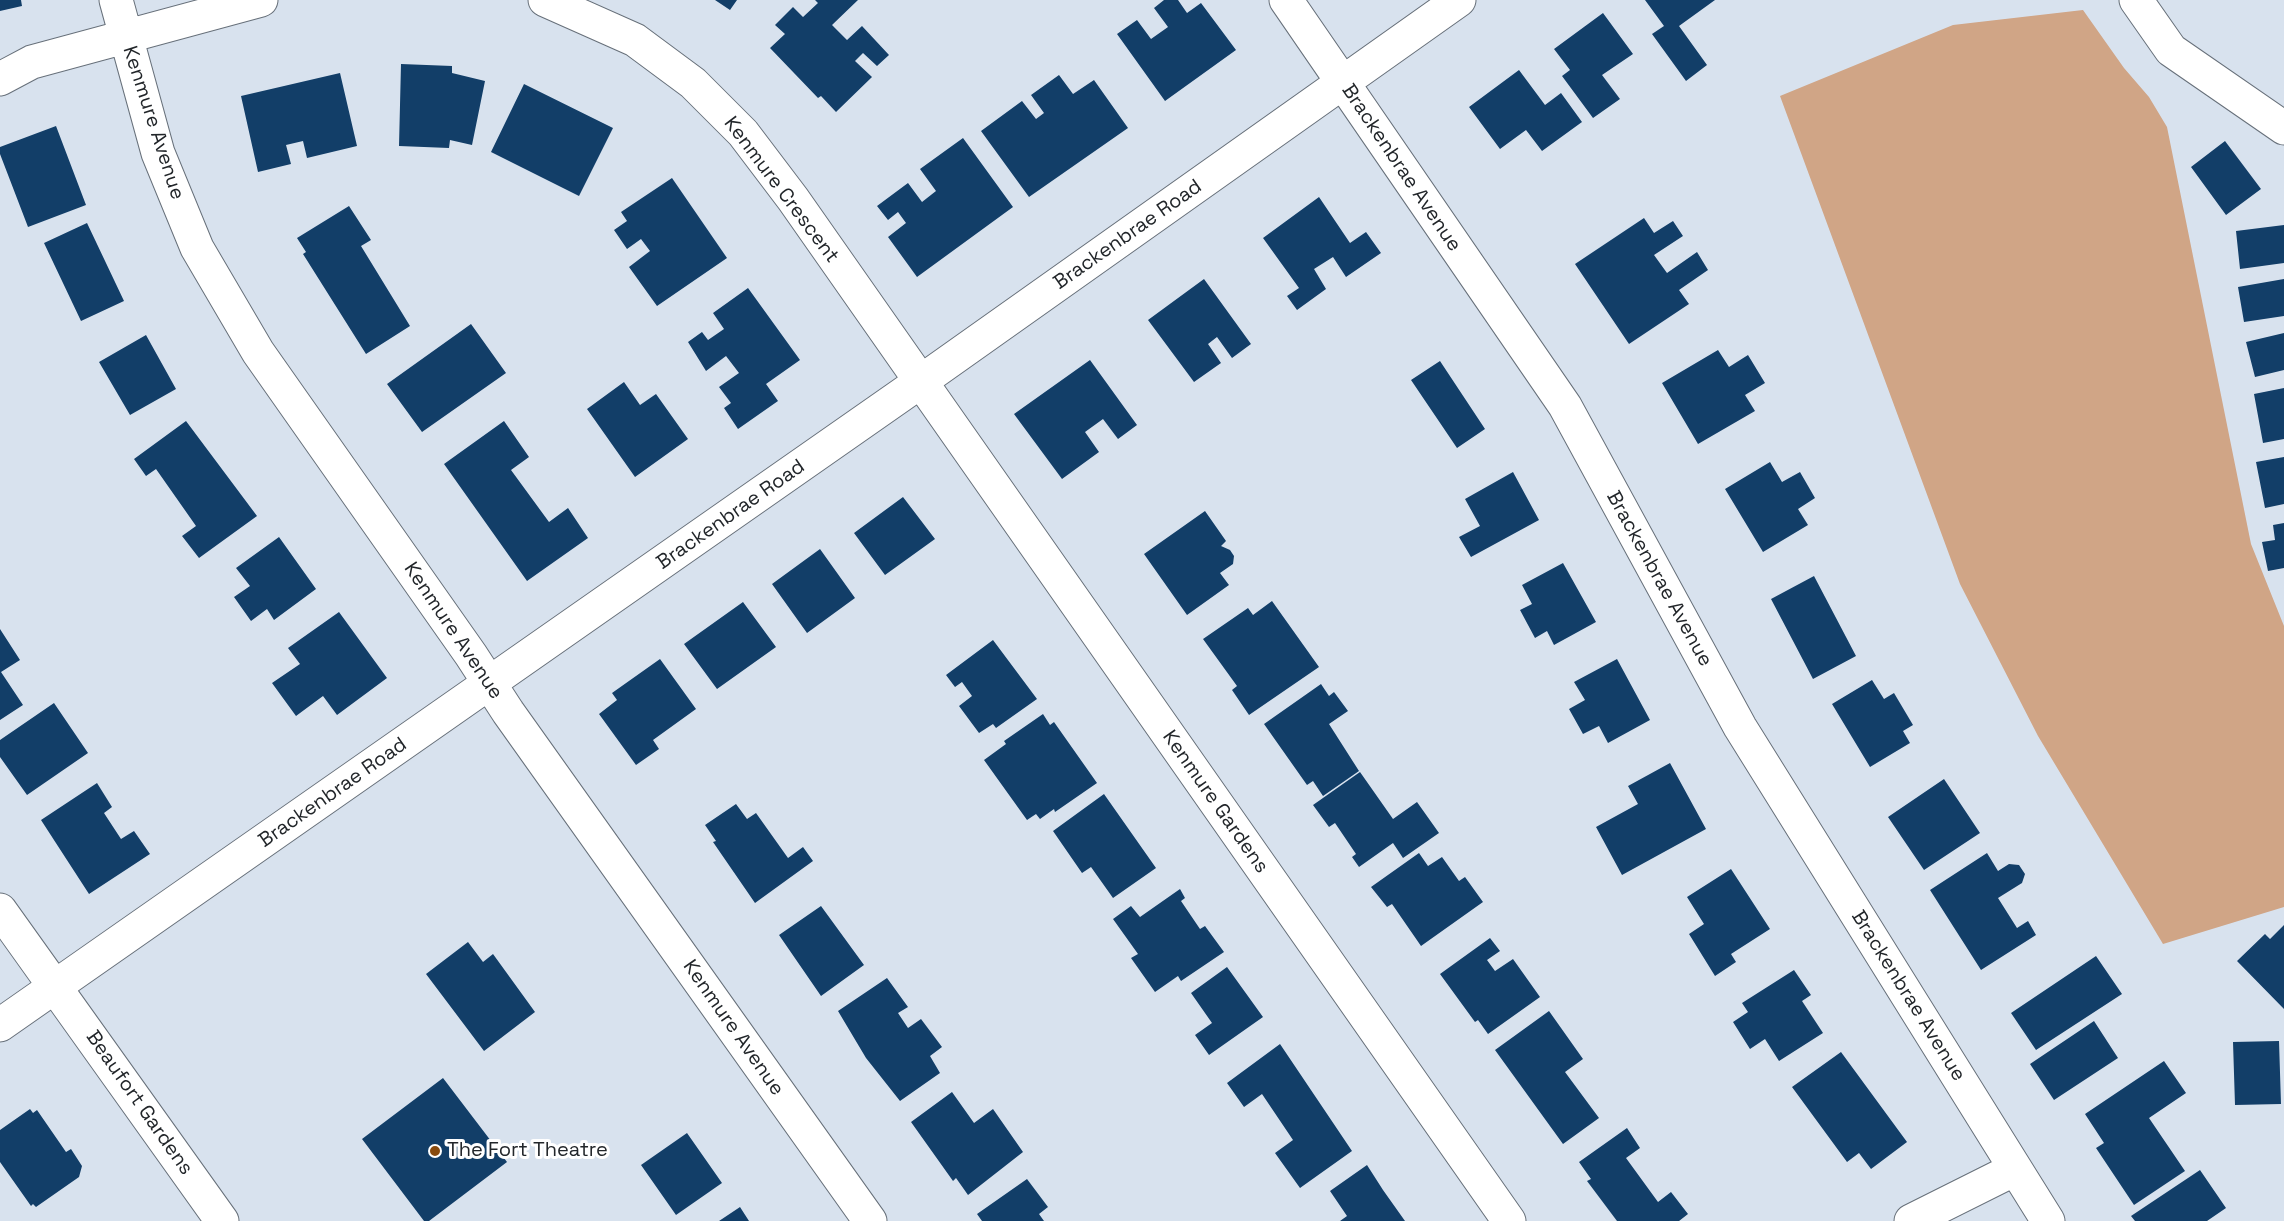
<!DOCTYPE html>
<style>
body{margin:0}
canvas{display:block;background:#d8e2ee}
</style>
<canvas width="2284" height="1221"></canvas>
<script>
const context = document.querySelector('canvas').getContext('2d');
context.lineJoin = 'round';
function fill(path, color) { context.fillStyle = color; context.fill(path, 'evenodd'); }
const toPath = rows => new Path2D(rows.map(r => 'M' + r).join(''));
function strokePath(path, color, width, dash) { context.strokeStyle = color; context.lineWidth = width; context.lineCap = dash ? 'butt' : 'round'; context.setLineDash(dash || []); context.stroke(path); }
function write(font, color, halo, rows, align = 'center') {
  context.font = font + ' "Space Grotesk",sans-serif'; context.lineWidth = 6; context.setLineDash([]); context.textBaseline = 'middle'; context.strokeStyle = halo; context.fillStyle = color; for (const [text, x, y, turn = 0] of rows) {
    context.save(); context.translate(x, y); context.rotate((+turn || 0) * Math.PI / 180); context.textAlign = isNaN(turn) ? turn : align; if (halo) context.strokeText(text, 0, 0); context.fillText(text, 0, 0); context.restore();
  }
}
fill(toPath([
 [2083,10,2124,68,2149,97,2167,127,2251,544,2284,626,2284,907,2163,944,2038,736,1960,584,1780,96,1953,25]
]), '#d0a586');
fill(toPath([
 [0,0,21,0,22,6,0,11],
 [715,0,737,0,730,10],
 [815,0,858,0,832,25,847,40,862,26,889,55,877,66,863,53,855,61,872,77,836,112,821,96,818,98,770,48,785,34,775,25,793,7,803,17,818,3],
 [1164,0,1178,0,1187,13,1201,3,1236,50,1165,101,1117,34,1137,20,1151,39,1168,27,1154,8],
 [1645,0,1715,0,1679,26,1707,65,1686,81,1652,34,1664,26],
 [1603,13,1633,54,1602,75,1620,99,1593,118,1562,76,1570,70,1554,49],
 [401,64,452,66,452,73,485,81,472,145,450,140,449,148,399,146],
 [1519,70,1545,105,1561,93,1582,122,1542,151,1526,130,1500,149,1469,107],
 [340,73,357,146,307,158,303,141,286,145,291,164,258,172,241,96],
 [1059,75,1073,94,1094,80,1128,128,1029,197,981,131,1022,101,1036,119,1044,113,1031,95],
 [524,84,613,128,579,196,491,152],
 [56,126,86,205,28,227,0,154,0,147],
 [963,138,1013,207,917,277,888,237,906,223,898,212,888,220,877,206,908,183,922,202,936,191,920,169],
 [2225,141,2261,189,2226,215,2191,167],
 [672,178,727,258,657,306,629,267,650,251,641,239,627,249,614,230,627,221,621,212],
 [1319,197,1350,243,1366,232,1381,253,1346,277,1333,257,1314,269,1326,289,1297,310,1287,296,1299,288,1263,238],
 [349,206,371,240,361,246,410,326,366,354,303,254,306,252,297,238],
 [1644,218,1654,233,1673,221,1683,236,1654,255,1667,273,1697,252,1708,270,1679,290,1689,304,1629,344,1575,264],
 [87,223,124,301,81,321,44,243],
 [2284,225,2284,263,2240,269,2236,231],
 [1204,279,1251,344,1232,358,1217,337,1208,344,1221,363,1194,382,1148,320],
 [2284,279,2284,316,2244,322,2238,287],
 [748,288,800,360,766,384,778,401,738,429,724,408,731,403,719,387,739,373,726,356,706,371,688,342,702,332,708,340,724,329,713,313],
 [471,324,506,373,422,432,387,384],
 [2284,333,2284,370,2255,377,2246,342],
 [146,335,176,389,130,415,99,362],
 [1718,350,1729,367,1748,355,1765,383,1745,395,1755,411,1698,444,1662,383],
 [1090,360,1137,425,1118,439,1103,419,1085,432,1099,452,1062,479,1014,414],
 [1440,361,1485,429,1457,448,1411,380],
 [624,382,640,405,656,394,688,439,635,477,587,409],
 [2284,388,2284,439,2263,443,2254,394],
 [186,421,257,516,199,558,182,536,196,526,156,469,146,476,134,459],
 [504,421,529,457,511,470,549,522,568,508,588,538,527,581,444,464],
 [2284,457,2284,504,2265,508,2256,462],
 [1770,462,1782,482,1800,472,1815,498,1798,509,1808,525,1763,552,1725,489],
 [1513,472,1539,520,1471,557,1459,537,1480,526,1465,499],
 [903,497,935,539,885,575,854,533],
 [1205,511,1226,541,1221,546,1230,550,1234,556,1233,564,1220,573,1229,585,1187,615,1144,554],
 [2284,523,2284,568,2268,571,2262,542,2275,540,2273,525],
 [279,537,316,589,274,620,267,609,251,621,234,597,250,586,236,568],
 [820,549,855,598,807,633,772,584],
 [1563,563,1596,622,1554,645,1547,631,1535,638,1520,610,1532,604,1522,585],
 [1814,576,1856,656,1813,679,1771,599],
 [1272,601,1319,667,1249,715,1232,690,1237,686,1203,639,1248,608,1253,615],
 [743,602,776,647,717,689,684,644],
 [339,612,387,678,337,715,323,696,296,716,272,683,300,664,288,648],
 [0,629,20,660,1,672,23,705,0,720],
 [993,640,1037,699,996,728,993,724,979,733,959,706,972,696,962,682,955,687,946,675],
 [660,659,696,709,653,740,659,749,636,765,599,714,617,700,612,693],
 [1617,659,1650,720,1608,743,1599,726,1583,734,1569,709,1585,700,1574,682],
 [1872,680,1884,699,1894,693,1913,725,1903,731,1910,743,1870,767,1832,704],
 [1321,684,1329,696,1334,692,1348,711,1329,724,1359,771,1323,796,1313,781,1307,785,1264,724],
 [54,703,88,753,27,795,0,757,0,740],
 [1043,714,1050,725,1054,722,1097,783,1055,812,1054,809,1040,819,1036,814,1027,820,984,760,1006,744,1004,741],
 [1670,763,1706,829,1622,875,1596,827,1638,804,1628,786],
 [1360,772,1393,819,1417,802,1439,833,1403,858,1393,843,1359,867,1352,857,1356,854,1335,823,1329,827,1313,805],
 [1944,779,1980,833,1924,870,1888,817],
 [97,783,112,807,104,813,121,839,134,831,150,854,89,894,41,820],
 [1104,794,1156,868,1113,898,1091,867,1082,873,1053,831],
 [736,804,747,819,756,813,788,858,803,847,813,861,755,903,713,842,716,841,705,825],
 [1419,853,1428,866,1442,857,1459,881,1465,877,1483,902,1421,946,1392,904,1387,907,1371,887],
 [1987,853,1998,871,2009,864,2019,865,2025,874,2022,883,1998,898,2017,928,2028,921,2036,935,1981,970,1930,890],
 [1731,869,1770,929,1731,954,1736,962,1715,976,1689,934,1704,924,1687,897],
 [1180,889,1185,898,1181,901,1200,929,1205,926,1224,952,1181,981,1178,976,1155,992,1131,958,1138,954,1113,919,1131,906,1140,917],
 [821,906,864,965,821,996,779,935],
 [2284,925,2284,1009,2237,961,2265,934,2270,939],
 [1490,938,1500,951,1487,960,1495,971,1513,959,1540,997,1488,1034,1478,1020,1475,1022,1440,974],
 [468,942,483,962,493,954,535,1012,484,1051,426,974],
 [2096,956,2122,994,2036,1050,2011,1013],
 [1227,967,1263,1017,1209,1055,1195,1035,1212,1023,1191,993],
 [1794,970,1811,995,1802,1001,1823,1033,1779,1061,1765,1039,1750,1049,1733,1022,1748,1012,1742,1003],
 [887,978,908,1007,898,1013,908,1028,921,1019,942,1047,930,1056,940,1073,900,1101,866,1058,838,1011],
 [1549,1011,1583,1059,1565,1072,1599,1118,1563,1144,1495,1050],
 [2094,1021,2118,1058,2054,1100,2030,1064],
 [2279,1041,2281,1104,2235,1105,2233,1042],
 [1280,1044,1352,1151,1300,1188,1275,1153,1293,1140,1262,1094,1244,1107,1227,1083],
 [1841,1052,1907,1142,1871,1169,1859,1153,1847,1162,1792,1087],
 [2164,1061,2186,1093,2149,1118,2185,1171,2134,1205,2096,1148,2104,1143,2085,1114],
 [443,1078,507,1162,429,1221,424,1221,362,1139],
 [952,1092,974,1123,993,1109,1023,1152,968,1195,956,1178,953,1181,911,1122],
 [30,1109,33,1113,37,1110,66,1152,71,1149,82,1166,79,1177,36,1207,33,1204,31,1206,0,1162,0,1130],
 [1627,1128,1640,1148,1626,1158,1658,1202,1671,1192,1688,1214,1679,1221,1617,1221,1587,1181,1591,1179,1579,1162],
 [687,1133,722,1183,676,1215,641,1165],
 [1367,1165,1383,1190,1405,1221,1340,1221,1347,1216,1330,1191],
 [2200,1170,2226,1208,2207,1221,2135,1221,2131,1216],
 [1027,1179,1048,1207,1039,1214,1044,1221,982,1221,977,1214],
 [740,1207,749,1221,719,1221]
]), '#123e68');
const minor = toPath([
 [116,0,158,153,197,248,258,352,471,655,508,712,870,1221],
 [545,0,635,40,693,83,743,133,793,199,1509,1221],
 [1286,0,1565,406,1740,727,2048,1221],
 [2136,0,2171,50,2284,128],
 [0,79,32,62,261,0],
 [0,910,222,1221],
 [0,1025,920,382,1459,0],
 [1911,1221,2015,1169]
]);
strokePath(minor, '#67707a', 35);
strokePath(minor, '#fff', 33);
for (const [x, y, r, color] of [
 [435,1151,6,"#884a0d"]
]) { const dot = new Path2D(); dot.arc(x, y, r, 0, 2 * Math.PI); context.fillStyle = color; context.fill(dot); strokePath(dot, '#fff', 2); }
write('20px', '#22262a', '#fff', [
 ["Kenmure Avenue",153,123,72],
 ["Brackenbrae Avenue",1401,168,56],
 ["Kenmure Crescent",781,190,53],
 ["Brackenbrae Road",1128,235,-35],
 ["Brackenbrae Road",731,515,-35],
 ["Brackenbrae Avenue",1659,579,61],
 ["Kenmure Avenue",453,631,56],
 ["Brackenbrae Road",333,793,-35],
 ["Kenmure Gardens",1215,802,55],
 ["Brackenbrae Avenue",1908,996,58],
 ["Kenmure Avenue",733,1028,55],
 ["Beaufort Gardens",139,1103,55]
]);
write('20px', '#22262a', '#fff', [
 ["The Fort Theatre",447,1151]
], 'left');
</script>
